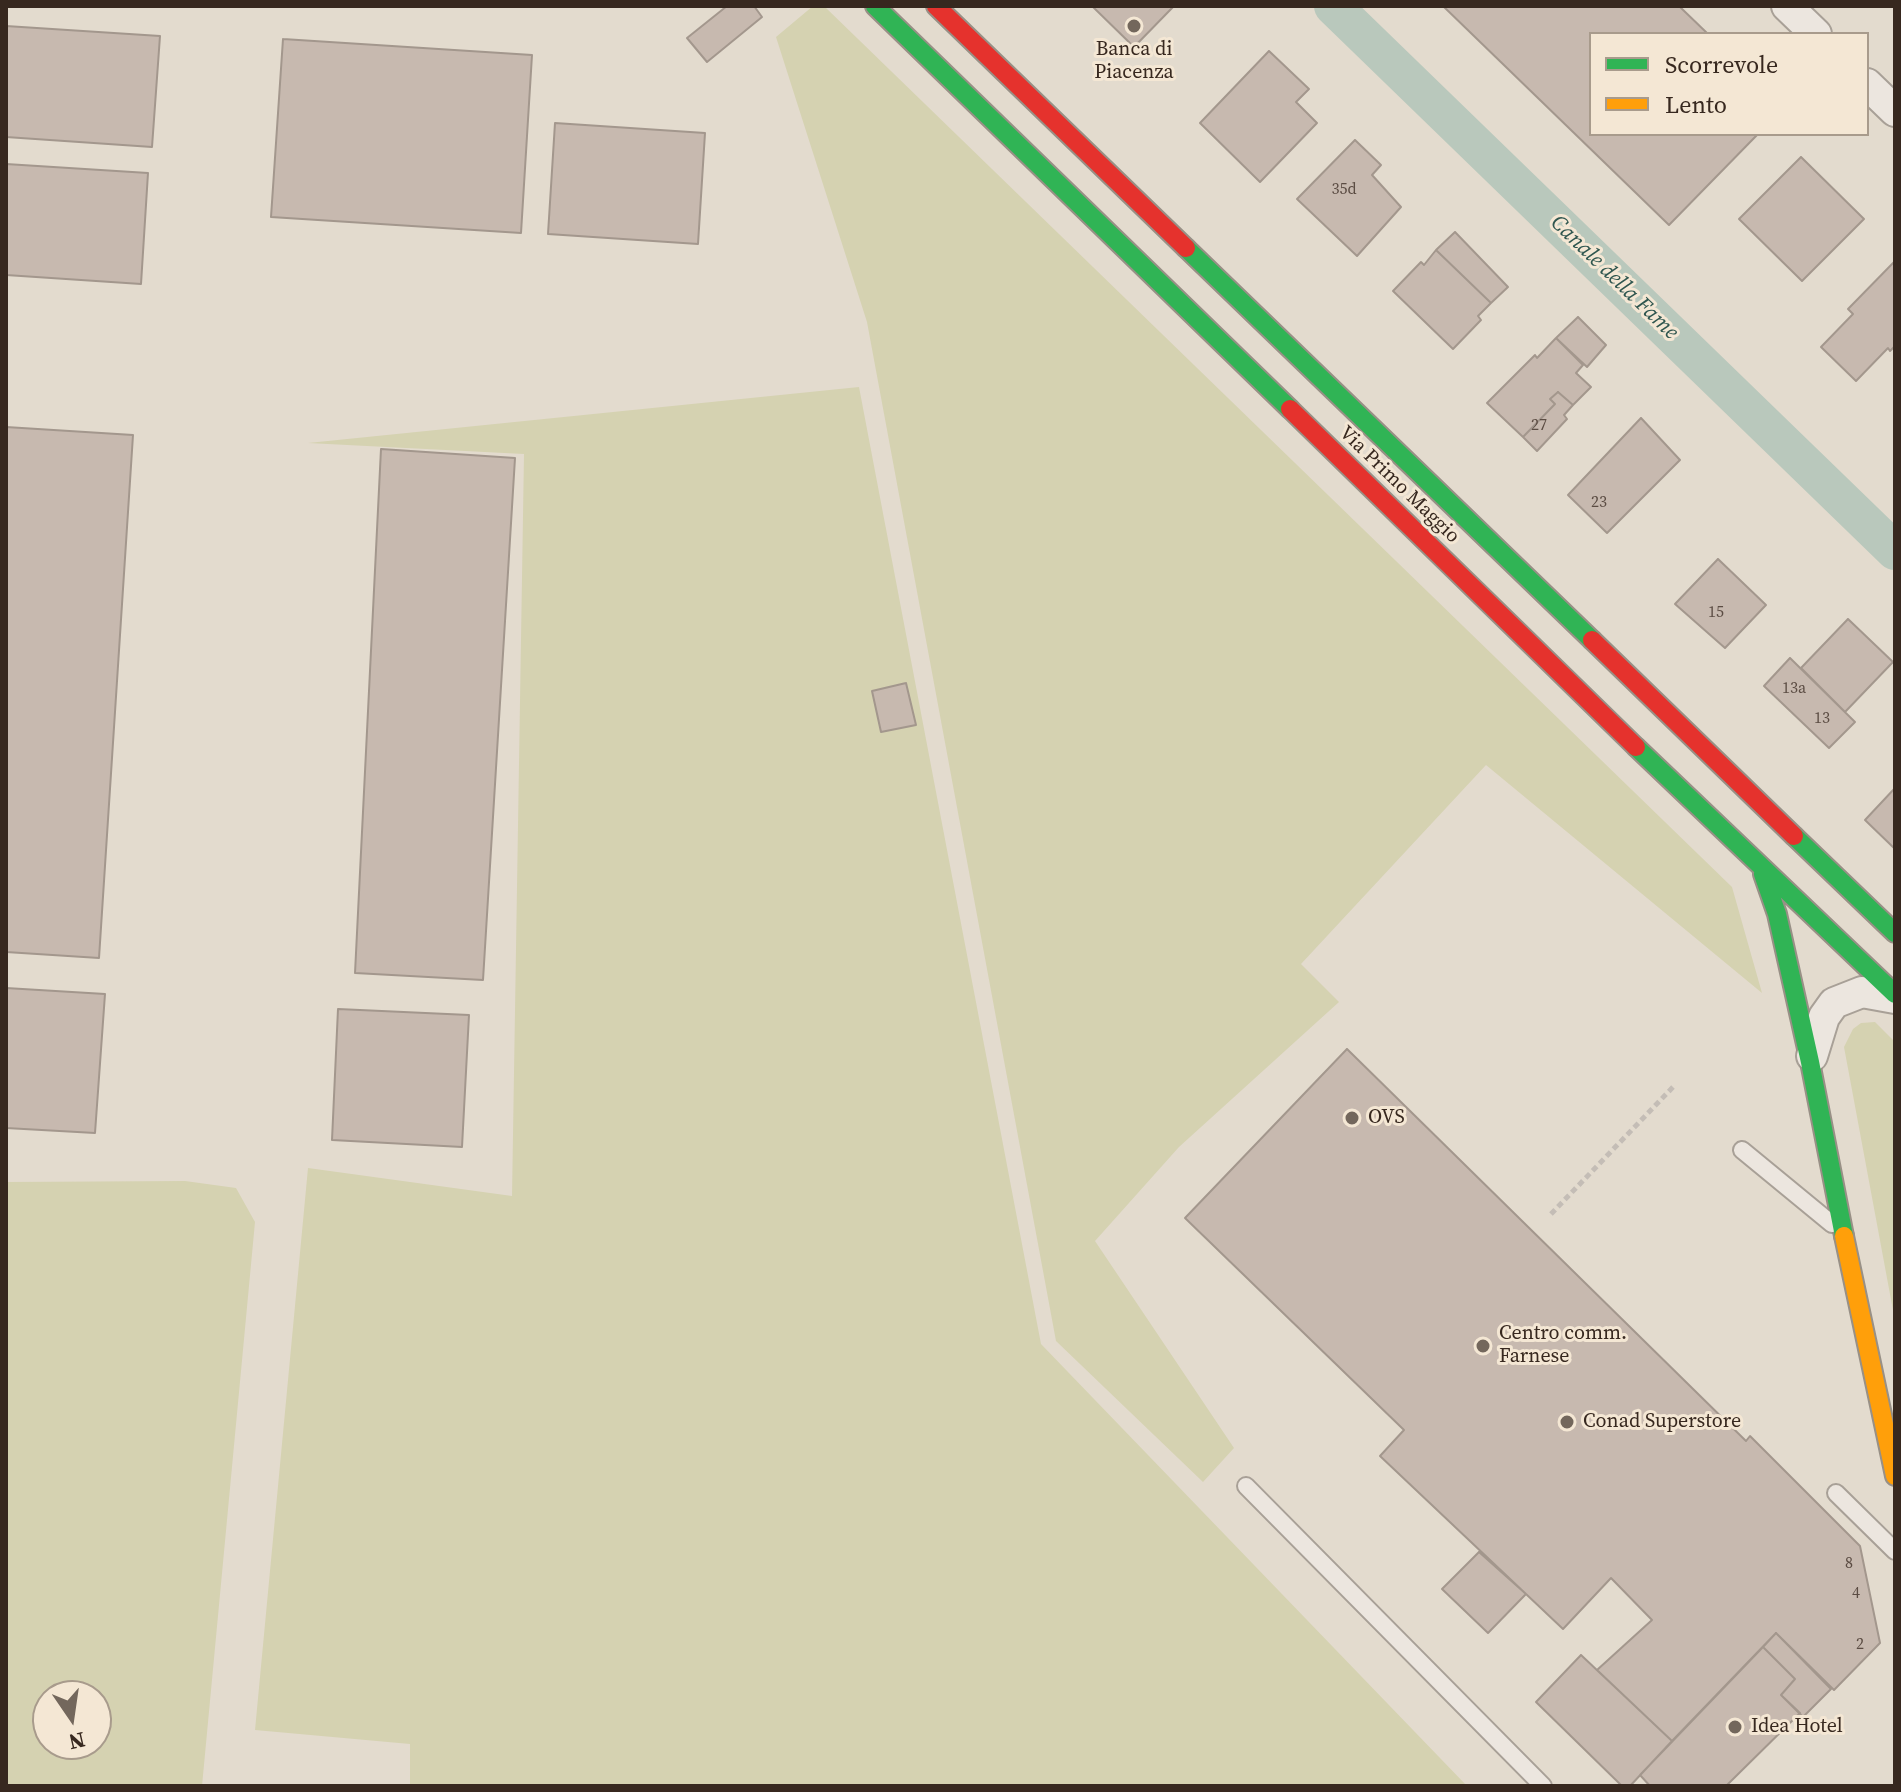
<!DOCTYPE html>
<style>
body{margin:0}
#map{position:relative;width:1901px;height:1792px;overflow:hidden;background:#e3dbce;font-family:"Source Serif 4",serif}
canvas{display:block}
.frame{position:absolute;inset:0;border:8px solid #37281f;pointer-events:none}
.legend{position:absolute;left:1589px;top:32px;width:280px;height:104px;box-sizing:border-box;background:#f4e7d4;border:2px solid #a89b8c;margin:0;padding:10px 14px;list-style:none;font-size:24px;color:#37281f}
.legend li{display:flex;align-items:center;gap:16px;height:40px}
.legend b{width:40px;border:2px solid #a89b8c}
.north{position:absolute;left:32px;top:1680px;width:80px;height:80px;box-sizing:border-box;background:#f4e7d4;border:2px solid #a89b8c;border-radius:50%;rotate:167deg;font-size:22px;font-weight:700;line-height:32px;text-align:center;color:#37281f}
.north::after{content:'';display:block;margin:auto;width:28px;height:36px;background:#73675c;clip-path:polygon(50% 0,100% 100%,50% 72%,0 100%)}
</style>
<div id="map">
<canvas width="1901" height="1792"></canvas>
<div class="frame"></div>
<ul class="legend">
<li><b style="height:10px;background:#30b455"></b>Scorrevole</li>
<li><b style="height:10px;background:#ff9f0a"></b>Lento</li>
</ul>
<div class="north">N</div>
</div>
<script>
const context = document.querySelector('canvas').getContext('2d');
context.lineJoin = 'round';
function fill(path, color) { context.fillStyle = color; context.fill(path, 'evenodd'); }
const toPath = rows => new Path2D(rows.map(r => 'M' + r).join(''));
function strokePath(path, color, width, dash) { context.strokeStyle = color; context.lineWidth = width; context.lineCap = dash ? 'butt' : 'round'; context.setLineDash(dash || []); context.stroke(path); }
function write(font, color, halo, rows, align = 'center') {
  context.font = font + ' "Source Serif 4",serif'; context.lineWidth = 6; context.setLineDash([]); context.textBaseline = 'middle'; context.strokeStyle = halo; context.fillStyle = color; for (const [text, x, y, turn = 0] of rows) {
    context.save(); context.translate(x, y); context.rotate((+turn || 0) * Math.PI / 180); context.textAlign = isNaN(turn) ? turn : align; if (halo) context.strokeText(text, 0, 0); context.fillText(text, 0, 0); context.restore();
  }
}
fill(toPath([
 [813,6,824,6,1732,887,1762,993,1486,765,1301,964,1339,1002,1179,1147,1095,1241,1234,1448,1203,1482,1056,1341,867,322,776,37],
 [859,387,1041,1344,1467,1786,410,1786,410,1744,255,1730,308,1168,512,1196,524,454,308,443],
 [1875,1022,1895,1042,1895,1321,1844,1047,1853,1029,1861,1023],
 [185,1181,236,1188,255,1222,202,1786,6,1786,6,1182],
 [96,1696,96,1744,48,1744,48,1696]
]), '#d5d2b1');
strokePath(toPath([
 [1333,6,1895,551]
]), '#b9c8bc', 38);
const building = toPath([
 [727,6,754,6,762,17,707,62,687,38,727,6],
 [1092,6,1174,6,1134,47,1092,6],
 [1443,6,1679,6,1708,34,1591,34,1591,134,1758,134,1669,225,1443,6],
 [6,26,160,36,152,147,6,137,6,26],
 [283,39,532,55,521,233,271,217,283,39],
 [1269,51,1309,89,1296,102,1317,123,1260,182,1200,123,1269,51],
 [555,123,705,133,698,244,548,234,555,123],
 [1355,140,1381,165,1372,175,1401,207,1357,256,1297,199,1355,140],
 [1801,157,1864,219,1802,281,1739,219,1801,157],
 [6,164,148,173,141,284,6,275,6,164],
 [1455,232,1508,287,1491,303,1436,250,1455,232],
 [1436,250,1491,303,1478,316,1481,320,1453,349,1393,291,1421,262,1424,265,1436,250],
 [1895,261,1895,346,1890,351,1888,348,1856,381,1821,347,1853,314,1848,309,1895,261],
 [1578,317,1606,345,1587,367,1556,338,1578,317],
 [1556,338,1583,365,1576,373,1591,387,1573,405,1558,392,1550,399,1555,404,1523,437,1487,403,1535,355,1537,358,1556,338],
 [1558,392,1573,405,1564,415,1567,419,1537,451,1523,437,1555,404,1550,399,1558,392],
 [1641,418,1680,460,1607,533,1568,495,1641,418],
 [6,427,133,435,99,958,6,952,6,427],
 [381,449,515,458,483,980,355,973,381,449],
 [1718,559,1766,605,1725,648,1675,604,1718,559],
 [1848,619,1893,662,1845,712,1801,668,1848,619],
 [1790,658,1855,722,1829,748,1764,686,1790,658],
 [906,683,916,725,881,732,872,691,906,683],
 [1895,788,1895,849,1865,820,1895,788],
 [6,988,105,994,95,1133,6,1128,6,988],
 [338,1009,469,1015,462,1147,332,1140,338,1009],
 [1347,1049,1746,1441,1750,1436,1860,1546,1880,1643,1834,1690,1776,1633,1672,1741,1597,1670,1652,1620,1611,1578,1563,1629,1380,1456,1404,1430,1185,1218,1347,1049],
 [1479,1552,1526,1594,1488,1633,1442,1589,1479,1552],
 [1776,1633,1831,1689,1803,1717,1781,1695,1795,1679,1763,1647,1776,1633],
 [1763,1647,1795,1679,1781,1695,1800,1713,1726,1786,1650,1786,1640,1775,1763,1647],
 [1581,1655,1672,1741,1630,1786,1622,1786,1536,1702,1581,1655]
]);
fill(building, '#c7b9af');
strokePath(building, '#a3978d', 2);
const lane = toPath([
 [1742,1150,1832,1224],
 [1246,1486,1543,1786],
 [1836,1493,1895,1551]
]);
const street = toPath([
 [1787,6,1816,34],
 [1867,84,1895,111],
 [1812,1056,1824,1017,1834,1003,1862,992,1895,998]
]);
const fast = toPath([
 [875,6,1290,409],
 [1186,248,1592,640],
 [1636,747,1895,994],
 [1794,836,1895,933],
 [1763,874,1777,914,1810,1062,1844,1236]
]);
const slow = toPath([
 [1844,1236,1895,1476]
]);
const jam = toPath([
 [936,6,1186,248],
 [1290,409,1636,747],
 [1592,640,1794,836]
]);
strokePath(lane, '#a8a097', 20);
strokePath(street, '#a8a097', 34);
strokePath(fast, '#989086', 22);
strokePath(slow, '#989086', 22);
strokePath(jam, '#989086', 22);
strokePath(toPath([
 [1551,1214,1674,1086]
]), '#c4bdb6', 5, [6, 4]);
strokePath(lane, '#ece6df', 16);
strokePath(street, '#ece6df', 30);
strokePath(fast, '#30b455', 18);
strokePath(slow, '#ff9f0a', 18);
strokePath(jam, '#e5322d', 18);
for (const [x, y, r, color] of [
 [1134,26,8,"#73675c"],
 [1352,1118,8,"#73675c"],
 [1483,1346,8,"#73675c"],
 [1567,1422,8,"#73675c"],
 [1735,1727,8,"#73675c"]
]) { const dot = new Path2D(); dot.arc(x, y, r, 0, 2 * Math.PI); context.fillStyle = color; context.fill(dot); strokePath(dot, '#f4e7d4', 3); }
write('16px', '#5b4c43', null, [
 ["35d",1344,190],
 ["27",1539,426],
 ["23",1599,503],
 ["15",1716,613],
 ["13a",1794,689],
 ["13",1822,719],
 ["8",1849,1564],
 ["4",1856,1594],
 ["2",1860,1645]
]);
write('20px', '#37281f', '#f4e7d4', [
 ["Banca di",1134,50,"center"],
 ["Piacenza",1134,73,"center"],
 ["OVS",1368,1118],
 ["Centro comm.",1499,1334],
 ["Farnese",1499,1357],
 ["Conad Superstore",1583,1422],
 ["Idea Hotel",1751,1727]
], 'left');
write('20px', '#37281f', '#f4e7d4', [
 ["Via Primo Maggio",1399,485,44]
]);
write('italic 22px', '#2f564f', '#f4e7d4', [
 ["Canale della Fame",1614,278,44]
]);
</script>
